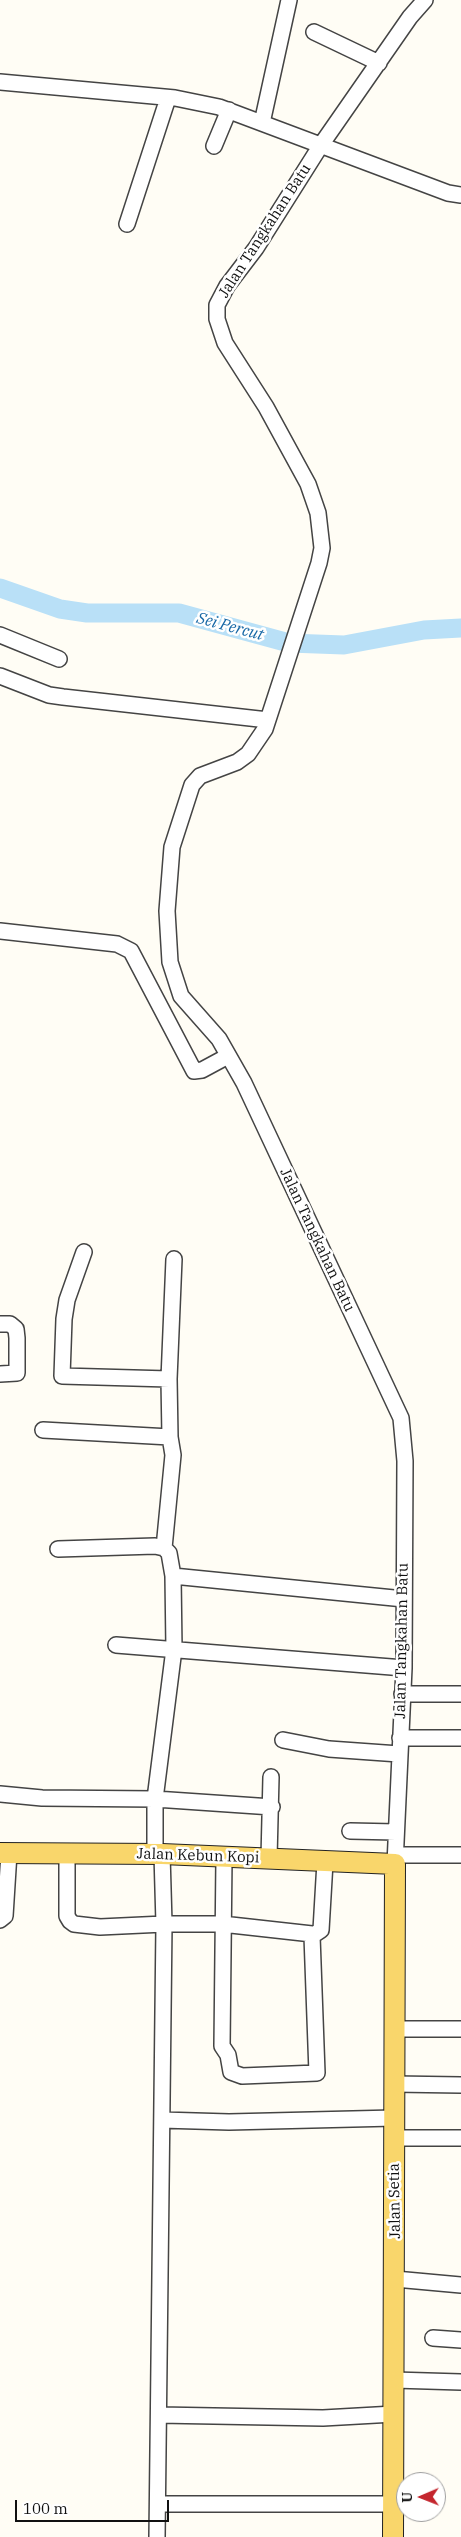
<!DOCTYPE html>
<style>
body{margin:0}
#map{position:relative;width:461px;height:2537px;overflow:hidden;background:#fffdf5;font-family:"IBM Plex Serif",serif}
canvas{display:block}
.north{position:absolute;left:396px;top:2472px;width:50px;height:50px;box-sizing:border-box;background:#fff;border:1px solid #a0a0a0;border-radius:50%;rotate:269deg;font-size:14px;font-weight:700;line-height:20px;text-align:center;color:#111}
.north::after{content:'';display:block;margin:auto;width:18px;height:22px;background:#c4262e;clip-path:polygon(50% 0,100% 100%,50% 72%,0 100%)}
.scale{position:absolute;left:15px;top:2500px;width:154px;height:22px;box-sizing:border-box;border:2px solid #111;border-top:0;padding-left:6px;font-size:15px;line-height:18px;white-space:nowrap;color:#111;-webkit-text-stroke:4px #fff;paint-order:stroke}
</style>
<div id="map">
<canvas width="461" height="2537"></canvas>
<div class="north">U</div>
<div class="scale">100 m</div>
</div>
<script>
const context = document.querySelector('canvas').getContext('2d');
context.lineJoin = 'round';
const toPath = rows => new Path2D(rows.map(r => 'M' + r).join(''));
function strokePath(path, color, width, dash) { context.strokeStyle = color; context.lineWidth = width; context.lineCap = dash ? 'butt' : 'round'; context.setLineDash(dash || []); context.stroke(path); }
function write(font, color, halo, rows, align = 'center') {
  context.font = font + ' "IBM Plex Serif",serif'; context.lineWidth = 5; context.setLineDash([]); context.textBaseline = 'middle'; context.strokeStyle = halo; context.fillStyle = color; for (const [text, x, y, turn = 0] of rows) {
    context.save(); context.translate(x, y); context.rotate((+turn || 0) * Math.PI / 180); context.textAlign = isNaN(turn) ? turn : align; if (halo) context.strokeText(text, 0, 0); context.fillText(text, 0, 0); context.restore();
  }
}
strokePath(toPath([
 [0,588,60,609,87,613,179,613,289,643,344,645,424,630,461,628]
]), '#b9e0f7', 19);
const minor = toPath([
 [314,32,379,63],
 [0,82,175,98,219,107,448,193,461,195],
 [262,123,289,0],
 [214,146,229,110],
 [127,224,168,98],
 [0,635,59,659],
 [0,676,49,695,63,697,268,720],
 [0,931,117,944,131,951,194,1071,202,1070,228,1056],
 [84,1252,67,1300,64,1319,62,1376,169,1379],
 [0,1324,10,1324,16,1329,17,1338,17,1373,0,1374],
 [43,1430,170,1437],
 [164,1548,173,1455,170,1437,169,1379,174,1259],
 [58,1549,155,1546,164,1548,169,1553,173,1576,174,1649,155,1799,155,1854],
 [173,1576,404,1599],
 [116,1645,404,1668],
 [402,1694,461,1694],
 [400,1738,461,1738],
 [283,1740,329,1749,399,1754],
 [0,1794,42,1798,155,1799,272,1807],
 [350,1831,396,1832],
 [67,1854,67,1916,70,1921,74,1924,100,1927,164,1924,222,1924,312,1934],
 [396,1855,461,1855],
 [224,1858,222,2046,228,2055,231,2072,242,2076,317,2073,312,1936,321,1930,325,1862],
 [269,1858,271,1777],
 [395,1864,404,1668,405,1461,401,1418,244,1083,219,1039,181,996,170,962,167,911,172,847,192,785,200,776,237,762,248,754,265,729,319,563,322,548,318,513,308,484,266,407,225,343,217,319,217,305,227,286,256,248,321,145,410,17,425,0],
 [0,1920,5,1916,9,1853],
 [395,2029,461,2029],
 [394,2084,461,2085],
 [162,2120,229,2122,394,2118],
 [394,2138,461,2138],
 [395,2279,461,2285],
 [433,2338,461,2340],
 [394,2380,461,2382],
 [159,2415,323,2418,394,2414],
 [158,2504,393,2504],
 [157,2537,164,1924,162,1854]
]);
const major = toPath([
 [0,1853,162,1854,395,1864,393,2537]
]);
strokePath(minor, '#444', 18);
strokePath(major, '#222', 22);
strokePath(minor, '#fff', 15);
strokePath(major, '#f9d66b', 20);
write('15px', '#111', '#fff', [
 ["Jalan Tangkahan Batu",265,231,-57],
 ["Jalan Tangkahan Batu",317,1240,65],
 ["Jalan Tangkahan Batu",402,1641,-89],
 ["Jalan Kebun Kopi",198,1856,2],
 ["Jalan Setia",395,2201,-91]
]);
write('italic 16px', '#1768a6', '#fff', [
 ["Sei Percut",230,627,15]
]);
</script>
